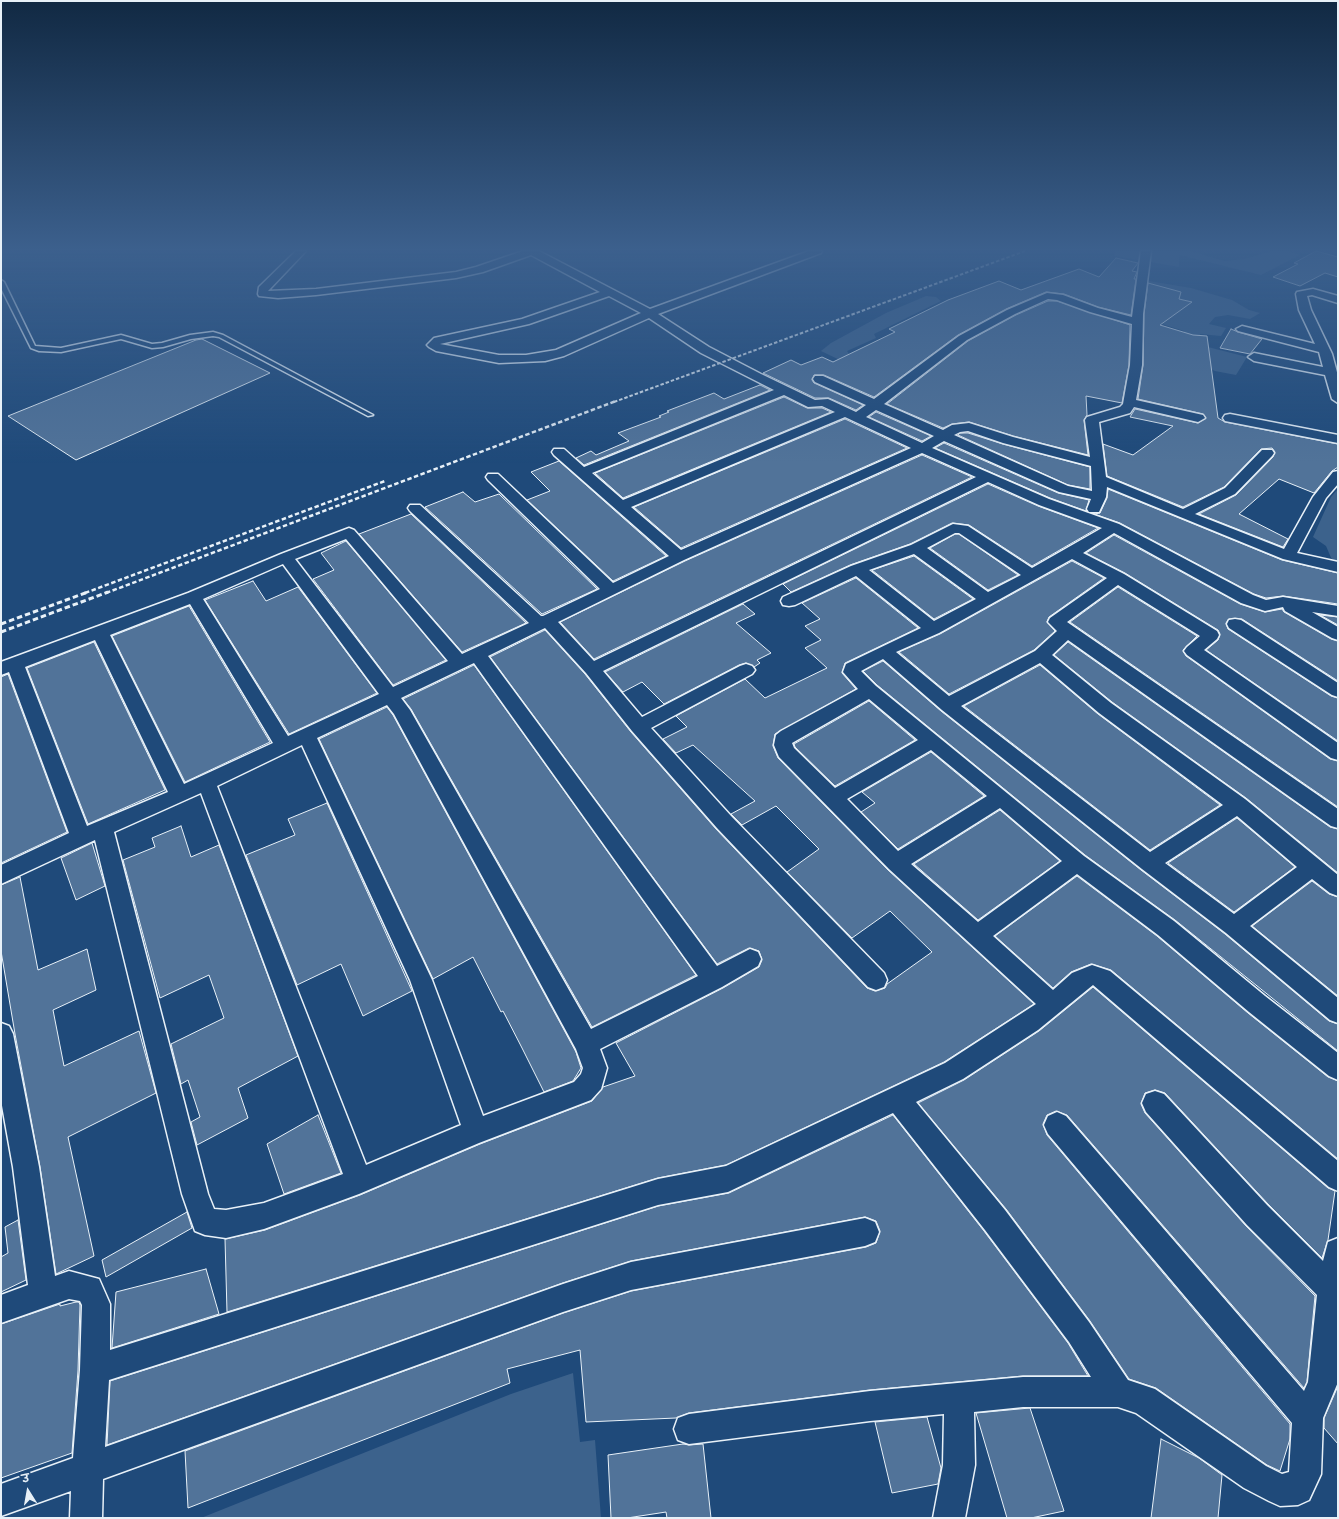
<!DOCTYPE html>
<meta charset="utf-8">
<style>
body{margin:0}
#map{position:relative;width:1339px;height:1519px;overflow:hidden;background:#1f4a7a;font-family:"Balsamiq Sans","Playpen Sans Deva",sans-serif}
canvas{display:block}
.frame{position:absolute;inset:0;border:2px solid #e8f1f8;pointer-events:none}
.north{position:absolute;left:8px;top:1471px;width:40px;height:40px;-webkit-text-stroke:3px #1f4a7a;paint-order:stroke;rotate:349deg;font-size:11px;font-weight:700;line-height:16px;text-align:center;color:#e8f1f8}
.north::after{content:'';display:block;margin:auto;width:14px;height:18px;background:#e8f1f8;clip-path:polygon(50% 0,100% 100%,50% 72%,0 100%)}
</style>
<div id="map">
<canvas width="1339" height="1519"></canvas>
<div class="frame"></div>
<div class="north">उ</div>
</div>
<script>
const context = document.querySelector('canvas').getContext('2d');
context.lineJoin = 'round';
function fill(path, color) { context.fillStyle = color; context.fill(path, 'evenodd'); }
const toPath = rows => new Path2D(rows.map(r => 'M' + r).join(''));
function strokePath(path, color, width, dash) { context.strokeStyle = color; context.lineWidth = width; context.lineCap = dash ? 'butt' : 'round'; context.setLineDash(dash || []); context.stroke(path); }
fill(toPath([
 [1115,251,1190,251,1225,261,1244,259,1272,251,1288,251,1300,255,1261,275,1179,255,1179,267,1114,256],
 [1149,281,1191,288,1232,300,1249,310,1260,313,1250,319,1228,315,1215,317,1209,324,1226,328,1221,336,1200,334,1204,346,1247,357,1236,375,1215,371,1200,364,1181,339,1184,331,1152,321,1141,315,1141,304],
 [926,296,936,297,941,301,874,334,876,338,847,351,852,358,844,362,821,351,831,343,886,313],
 [1338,489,1338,561,1332,560,1326,546,1313,537,1331,497],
 [573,1373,580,1442,595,1440,601,1518,201,1518,511,1394]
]), '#3c628c');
const building = toPath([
 [1316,251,1338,257,1338,277,1325,273,1300,286,1273,277,1298,264,1294,263,1316,251],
 [1116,258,1138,263,1132,271,1137,272,1134,279,1136,279,1131,315,1098,307,1064,294,1046,292,1006,309,958,335,874,397,824,375,814,375,812,380,814,383,863,405,856,410,829,398,815,398,763,373,791,360,801,365,822,357,833,362,895,332,889,329,948,300,999,281,1021,290,1079,269,1099,277,1116,258],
 [1148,283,1181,292,1179,299,1192,302,1160,325,1193,335,1207,336,1218,418,1225,422,1338,444,1338,467,1332,471,1314,493,1279,479,1239,514,1288,539,1283,547,1199,514,1236,495,1273,457,1275,452,1272,448,1261,449,1224,487,1183,507,1107,476,1103,444,1133,455,1173,426,1130,417,1135,409,1198,423,1206,418,1203,414,1138,399,1143,365,1144,314,1148,283],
 [1048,301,1057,301,1130,325,1129,365,1122,403,1086,396,1087,415,1084,420,1088,455,1013,436,969,422,952,424,943,428,887,404,968,341,1016,315,1048,301],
 [1231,329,1238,332,1262,339,1250,354,1220,348,1231,329],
 [202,339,270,373,76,460,8,416,196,340,202,339],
 [760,385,770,390,584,465,576,458,591,451,596,455,629,441,618,433,661,417,659,416,669,412,667,411,714,393,724,399,760,385],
 [784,397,807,408,822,408,831,412,623,498,595,473,784,397],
 [876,412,931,436,922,441,869,417,876,412],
 [845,419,907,448,681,548,634,507,845,419],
 [960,433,968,433,1003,444,1090,467,1090,489,1068,485,958,435,960,433],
 [944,443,1058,493,1089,500,1086,511,1050,498,935,448,944,443],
 [922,455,972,477,594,659,560,622,685,561,922,455],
 [559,461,666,556,613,581,527,500,550,491,531,472,559,461],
 [988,484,1038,506,1098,528,1032,566,969,525,952,523,910,544,850,565,791,592,783,584,988,484],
 [1108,489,1282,560,1338,573,1338,604,1283,596,1266,598,1254,594,1120,523,1094,514,1100,513,1107,498,1108,489],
 [463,492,475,502,499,494,597,589,542,614,425,507,463,492],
 [411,514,526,623,462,652,359,534,411,514],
 [955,534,959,534,1018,575,988,590,930,548,955,534],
 [1114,535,1240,604,1265,612,1282,609,1284,612,1331,639,1338,641,1338,681,1242,619,1229,619,1226,623,1228,629,1331,696,1338,698,1338,741,1206,650,1218,640,1220,634,1218,630,1125,573,1086,553,1114,535],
 [346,541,446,660,393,685,313,579,334,570,321,553,346,541],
 [914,556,973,599,934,619,872,570,914,556],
 [1072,561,1104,578,1049,617,1047,622,1055,631,1034,650,949,694,899,652,940,634,1072,561],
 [856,578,918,628,845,663,842,673,856,689,775,734,773,746,778,758,888,870,1034,1004,944,1062,726,1165,658,1178,227,1312,225,1239,265,1230,360,1195,480,1144,592,1101,603,1087,635,1076,616,1043,723,988,759,967,762,960,759,951,749,948,717,964,490,657,545,630,585,674,631,732,716,829,867,988,875,991,885,988,887,984,932,952,890,911,852,938,787,872,819,849,776,806,742,825,731,814,755,801,693,745,676,753,663,739,687,727,676,716,745,679,765,698,827,668,805,648,821,640,805,626,820,619,802,603,856,578],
 [253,581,266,601,298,587,377,693,289,734,205,600,253,581],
 [1118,587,1197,636,1183,650,1186,656,1330,759,1338,761,1338,807,1070,622,1118,587],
 [743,604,755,614,736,623,771,653,757,660,760,663,754,667,746,663,739,665,664,704,642,682,623,692,605,672,743,604],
 [189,606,270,742,185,782,112,636,189,606],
 [1320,615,1338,617,1338,625,1320,615],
 [94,642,165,790,88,824,27,668,94,642],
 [1068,642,1330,827,1338,829,1338,873,1246,798,1112,702,1054,655,1068,642],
 [883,661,941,711,1141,870,1225,934,1329,1021,1338,1024,1338,1051,1175,920,1085,855,877,685,863,671,883,661],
 [474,665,696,975,592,1027,411,709,403,699,474,665],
 [1040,665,1098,714,1220,805,1150,850,964,706,1040,665],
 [8,674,67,832,1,863,1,677,8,674],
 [869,701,915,740,835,786,795,747,794,744,869,701],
 [387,707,393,715,576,1052,581,1068,573,1081,544,1092,522,1048,503,1011,501,1012,473,957,433,979,319,739,387,707],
 [931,752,984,796,898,849,861,812,875,803,862,792,931,752],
 [327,803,412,991,363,1016,341,964,297,985,246,855,295,835,288,819,327,803],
 [1000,810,1060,861,978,920,914,864,1000,810],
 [1237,818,1295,867,1234,912,1168,863,1237,818],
 [181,826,191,857,219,845,298,1056,238,1088,248,1118,197,1145,191,1122,200,1117,188,1080,181,1084,171,1044,224,1018,209,975,160,998,123,860,155,847,152,838,181,826],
 [92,843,105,886,76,900,61,858,92,843],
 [1077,876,1157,936,1248,1013,1328,1077,1338,1081,1338,1159,1111,970,1091,964,1071,972,1053,988,995,936,1077,876],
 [20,877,38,970,87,949,96,990,53,1010,64,1066,139,1031,156,1093,68,1137,94,1256,56,1274,40,1167,15,1034,1,951,1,885,20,877],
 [1312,881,1329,894,1338,897,1338,996,1252,926,1312,881],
 [1093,987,1328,1188,1335,1191,1328,1240,1322,1258,1268,1204,1165,1093,1155,1090,1145,1093,1141,1104,1145,1113,1246,1226,1315,1296,1307,1382,1304,1388,1067,1115,1056,1111,1047,1115,1043,1124,1047,1135,1290,1424,1290,1439,1280,1471,1267,1465,1156,1388,1129,1379,1090,1321,1006,1209,918,1103,964,1080,1039,1031,1093,987],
 [318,1115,341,1173,284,1194,267,1144,318,1115],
 [893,1115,984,1231,1068,1343,1088,1376,1023,1376,870,1390,689,1413,676,1418,586,1422,580,1350,507,1369,510,1383,188,1508,185,1451,563,1313,631,1291,866,1247,876,1243,880,1231,876,1221,865,1217,631,1261,563,1283,107,1445,110,1381,658,1206,729,1193,893,1115],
 [187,1212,192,1228,106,1277,102,1260,187,1212],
 [18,1220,26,1280,1,1292,1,1257,8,1253,5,1227,18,1220],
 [206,1269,219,1314,112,1348,116,1292,206,1269],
 [76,1302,79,1302,80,1305,78,1370,72,1453,1,1478,1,1324,60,1304,60,1306,76,1302],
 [1338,1386,1338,1444,1324,1428,1324,1418,1338,1386],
 [1030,1408,1064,1511,1031,1518,1007,1518,976,1413,1030,1408],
 [927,1417,941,1468,938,1484,892,1493,875,1422,927,1417],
 [1161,1439,1199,1458,1222,1475,1218,1518,1151,1518,1161,1439],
 [683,1444,689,1445,703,1444,711,1518,667,1518,666,1512,627,1518,611,1518,608,1455,683,1444]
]);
fill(building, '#517399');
strokePath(building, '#e8f1f8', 1);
const lane = toPath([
 [1,280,4,282,35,346,61,348,121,335,152,344,162,343,190,335,213,332,223,335,373,415,368,416,219,337,213,336,191,339,163,347,152,348,121,339,61,352,39,351,31,348,1,288,1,280]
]);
const street = toPath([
 [296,251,306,251,268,291,316,289,456,272,476,267,523,251,539,251,650,309,809,251,822,251,821,253,658,314,709,347,761,374,815,400,828,399,856,412,866,405,815,382,813,379,815,376,823,376,874,399,959,336,1007,310,1047,293,1063,295,1098,308,1132,317,1141,251,1151,251,1143,314,1142,365,1136,400,1203,415,1205,418,1198,422,1134,407,1130,413,1099,422,1106,477,1183,509,1225,488,1262,450,1272,450,1274,453,1272,456,1235,494,1195,514,1284,549,1313,497,1333,472,1338,471,1338,484,1326,498,1297,553,1338,562,1338,572,1283,559,1107,487,1106,497,1099,512,1089,512,1087,509,1091,499,1059,492,944,441,932,448,1049,499,1119,524,1253,595,1266,600,1283,597,1338,606,1338,616,1312,612,1338,627,1338,640,1332,638,1285,611,1283,607,1265,611,1241,603,1114,533,1083,553,1124,574,1217,631,1219,635,1217,639,1204,650,1338,743,1338,760,1331,758,1187,655,1184,651,1187,647,1200,636,1118,585,1067,622,1338,809,1338,828,1331,826,1068,640,1052,655,1111,703,1245,799,1338,875,1338,896,1330,893,1312,879,1250,926,1338,998,1338,1023,1330,1020,1226,933,1142,869,942,710,883,659,861,671,876,686,1084,856,1174,921,1265,996,1338,1053,1338,1080,1329,1076,1249,1012,1158,935,1077,874,993,936,1053,990,1072,973,1092,965,1110,971,1338,1161,1338,1191,1329,1187,1093,985,1038,1030,963,1079,916,1102,1005,1210,1089,1322,1128,1380,1155,1389,1266,1466,1282,1474,1289,1472,1292,1423,1048,1134,1044,1125,1048,1116,1057,1112,1066,1116,1304,1391,1308,1382,1317,1295,1247,1225,1146,1112,1142,1103,1146,1094,1155,1091,1164,1094,1267,1205,1323,1261,1328,1242,1338,1238,1338,1382,1323,1418,1321,1474,1309,1500,1298,1505,1280,1506,1269,1501,1244,1488,1136,1413,1118,1407,1023,1407,974,1412,975,1465,965,1518,933,1518,943,1465,944,1414,870,1421,689,1444,678,1440,674,1429,678,1418,689,1414,870,1391,1023,1377,1091,1377,1069,1342,985,1230,893,1113,728,1192,658,1205,109,1380,105,1447,563,1284,631,1262,865,1218,875,1222,879,1232,875,1242,865,1246,631,1290,563,1312,103,1479,102,1518,70,1518,71,1491,1,1516,1,1484,73,1458,80,1370,82,1305,80,1301,69,1299,1,1323,1,1295,28,1285,13,1167,1,1100,1,1023,9,1026,13,1034,39,1167,55,1276,69,1271,99,1279,110,1304,110,1350,658,1179,726,1166,945,1063,1036,1004,889,869,779,757,774,745,776,735,781,731,858,689,843,672,846,664,921,628,856,576,795,605,789,606,783,605,781,601,783,597,851,566,911,545,953,524,968,526,1032,568,1102,528,1039,505,988,482,603,671,642,717,740,666,746,664,752,666,755,670,752,674,651,728,731,816,884,973,887,980,884,987,876,990,868,987,717,828,632,731,586,673,545,628,488,656,717,966,750,949,758,952,761,959,758,966,722,987,600,1049,607,1068,601,1089,591,1100,479,1143,359,1194,264,1229,226,1238,205,1235,195,1231,182,1194,95,840,1,884,1,865,69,833,9,672,1,675,1,662,188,593,281,554,349,528,354,530,462,654,529,623,410,511,408,508,410,505,420,505,541,616,543,616,600,589,488,480,486,477,488,474,498,474,613,583,669,556,554,455,552,452,554,449,564,449,584,467,774,390,701,353,649,318,564,356,545,361,499,363,436,351,429,347,427,345,434,338,522,319,600,292,531,255,483,272,456,278,316,295,278,298,259,296,258,294,259,287,296,251],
 [609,296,641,313,556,350,526,355,499,355,440,344,529,324,609,296],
 [1048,299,1057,300,1090,312,1132,324,1130,365,1123,404,1120,407,1087,417,1085,420,1090,457,1013,437,969,423,952,425,943,430,884,404,967,340,1015,314,1048,299],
 [784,395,808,407,822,406,835,412,623,500,592,473,784,395],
 [876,410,934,436,922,443,866,417,876,410],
 [845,417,911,448,681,550,631,507,845,417],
 [968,431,1003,443,1091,466,1092,491,1068,486,954,435,960,432,968,431],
 [922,453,976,477,594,661,558,622,684,560,922,453],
 [955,533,959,533,1021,575,988,592,927,548,955,533],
 [346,539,448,661,393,687,295,559,346,539],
 [914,554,976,599,934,621,869,570,914,554],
 [1072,559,1107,578,1050,618,1048,622,1057,631,1035,651,949,696,896,652,939,633,1072,559],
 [283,564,379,694,288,736,203,599,283,564],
 [190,604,273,743,184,784,110,635,190,604],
 [95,640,168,792,87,826,25,667,95,640],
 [474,663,698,976,591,1029,410,710,401,698,474,663],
 [1040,663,1099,713,1223,805,1150,852,961,706,1040,663],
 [869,699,918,740,835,788,794,748,792,743,869,699],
 [387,705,394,714,576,1049,583,1068,581,1074,574,1082,483,1116,432,980,317,738,387,705],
 [302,745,410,980,461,1125,366,1165,217,786,302,745],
 [931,750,987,796,898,851,847,799,931,750],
 [201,793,343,1174,264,1203,226,1210,214,1209,208,1194,114,832,201,793],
 [1000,808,1062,861,978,922,911,864,1000,808],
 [1237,816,1297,867,1234,914,1165,863,1237,816],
 [1313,289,1338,296,1338,303,1312,295,1307,296,1311,310,1332,354,1338,376,1338,403,1332,399,1325,375,1254,361,1248,357,1254,353,1323,367,1319,352,1238,331,1236,329,1242,326,1315,344,1299,310,1296,294,1297,292,1313,289],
 [1230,414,1338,435,1338,443,1225,421,1223,418,1225,415,1230,414],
 [1235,619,1241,620,1338,683,1338,697,1332,695,1229,628,1227,624,1229,620,1235,619]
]);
strokePath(lane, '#e8f1f8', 3);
strokePath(street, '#e8f1f8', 3);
fill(lane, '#1f4a7a');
fill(street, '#1f4a7a');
strokePath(toPath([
 [614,402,1025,251]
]), '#e8f1f8', 2, [3.5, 2]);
strokePath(toPath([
 [85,593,385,481],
 [106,593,616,401]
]), '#e8f1f8', 2.5, [4.5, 2.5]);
strokePath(toPath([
 [1,624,88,592],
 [1,632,108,592]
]), '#e8f1f8', 3, [5.5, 3]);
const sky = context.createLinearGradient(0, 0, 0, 463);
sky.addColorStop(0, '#112943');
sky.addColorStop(0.54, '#3c608d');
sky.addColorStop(1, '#3c608d00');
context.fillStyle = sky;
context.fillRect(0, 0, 1339, 463);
</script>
